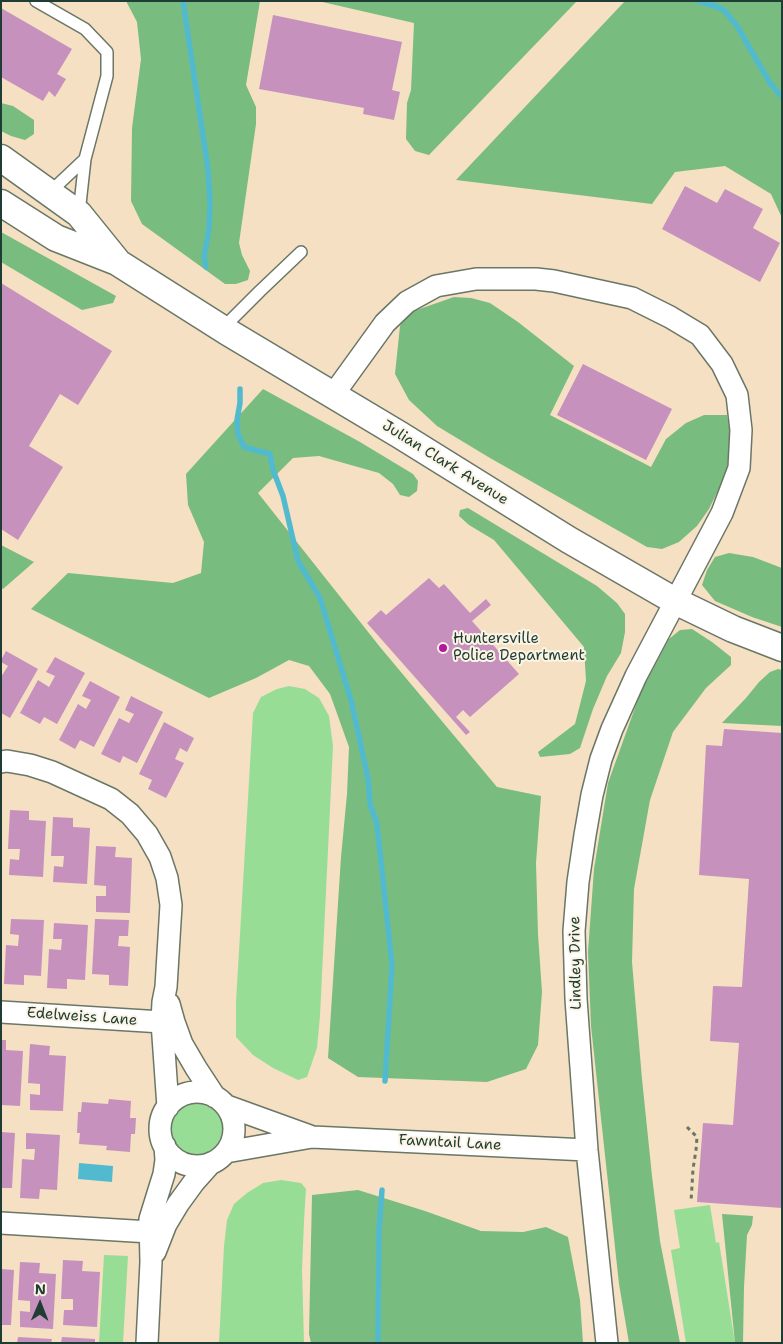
<!DOCTYPE html>
<style>
body{margin:0}
#map{position:relative;width:783px;height:1344px;overflow:hidden;background:#f5e0c3;font-family:"Shantell Sans",sans-serif}
canvas{display:block}
.frame{position:absolute;inset:0;border:2px solid #1f3d34;pointer-events:none}
.north{position:absolute;left:15px;top:1279px;width:50px;height:50px;-webkit-text-stroke:4px #fcf5e5;paint-order:stroke;rotate:1deg;font-size:14px;font-weight:700;line-height:20px;text-align:center;color:#1f3d34}
.north::after{content:'';display:block;margin:auto;width:18px;height:22px;background:#1f3d34;clip-path:polygon(50% 0,100% 100%,50% 72%,0 100%)}
</style>
<div id="map">
<canvas width="783" height="1344"></canvas>
<div class="frame"></div>
<div class="north">N</div>
</div>
<script>
const context = document.querySelector('canvas').getContext('2d');
context.lineJoin = 'round';
function fill(path, color) { context.fillStyle = color; context.fill(path, 'evenodd'); }
const toPath = rows => new Path2D(rows.map(r => 'M' + r).join(''));
function strokePath(path, color, width, dash) { context.strokeStyle = color; context.lineWidth = width; context.lineCap = dash ? 'butt' : 'round'; context.setLineDash(dash || []); context.stroke(path); }
function write(font, color, halo, rows, align = 'center') {
  context.font = font + ' "Shantell Sans",sans-serif'; context.lineWidth = 4; context.setLineDash([]); context.textBaseline = 'middle'; context.strokeStyle = halo; context.fillStyle = color; for (const [text, x, y, turn = 0] of rows) {
    context.save(); context.translate(x, y); context.rotate((+turn || 0) * Math.PI / 180); context.textAlign = isNaN(turn) ? turn : align; if (halo) context.strokeText(text, 0, 0); context.fillText(text, 0, 0); context.restore();
  }
}
fill(toPath([
 [289,686,305,689,319,698,329,716,333,746,320,1016,317,1048,307,1077,298,1080,273,1068,253,1055,236,1037,236,1002,253,713,261,697,277,689],
 '170 1130a28 28 0 1 1 56 0a28 28 0 1 1-56 0Z',
 [281,1180,301,1183,306,1189,304,1221,302,1270,304,1343,219,1343,224,1246,227,1220,234,1204,247,1193,263,1183],
 [710,1205,716,1243,719,1242,735,1343,686,1343,671,1250,680,1248,674,1210],
 [104,1255,128,1256,123,1343,99,1343]
]), '#97dd96');
fill(toPath([
 [126,1,260,1,246,85,256,107,256,124,239,243,242,255,250,271,248,280,236,284,225,284,142,224,131,201,132,128,141,59,137,22],
 [318,1,577,1,429,155,415,151,406,139,407,103,411,90,414,23],
 [625,1,782,1,782,218,771,194,725,166,675,172,652,204,456,180],
 [1,103,13,106,34,120,34,134,25,140,11,136,1,131],
 [1,232,116,296,113,303,82,310,1,262],
 [454,297,471,298,490,303,518,322,574,366,550,415,651,467,666,439,686,423,704,415,727,415,731,439,726,474,709,509,697,526,679,542,662,549,647,547,490,458,437,426,409,400,395,374,400,326,408,313],
 [263,389,360,442,413,474,418,481,417,491,409,497,400,495,393,484,379,473,319,456,293,458,258,493,380,647,497,787,541,796,536,863,538,934,542,992,538,1045,526,1069,487,1082,358,1077,328,1058,341,857,347,794,349,747,330,694,309,666,289,660,256,678,209,698,31,609,68,573,173,583,201,573,204,542,188,505,186,474],
 [468,508,597,586,617,603,625,614,625,632,621,653,607,676,593,709,580,748,570,754,540,757,538,752,575,724,586,681,584,647,494,540,469,525,459,516,460,510],
 [1,545,34,562,3,589,1,588],
 [729,553,753,557,782,568,782,627,752,617,715,601,702,585,707,570,715,557],
 [692,629,712,642,731,657,731,665,706,688,673,732,650,800,634,889,632,962,642,1079,652,1176,660,1241,680,1343,629,1343,619,1284,591,1026,588,952,594,869,608,783,641,691,669,639,680,630],
 [778,669,782,670,782,726,722,723,746,698,759,682,770,672],
 [358,1190,425,1211,481,1231,523,1232,546,1227,568,1237,580,1300,583,1343,311,1343,309,1334,312,1195],
 [722,1214,753,1216,752,1225,747,1235,744,1287,743,1343,735,1343]
]), '#79bc7f');
fill(toPath([
 [79,1163,113,1166,112,1182,78,1179]
]), '#52bacf');
strokePath(toPath([
 [183,1,208,169,210,203,209,229,204,257,206,267],
 [698,1,718,7,725,11,737,26,770,83,782,97],
 [240,389,240,403,237,420,238,434,244,447,270,454,273,470,283,496,298,561,320,598,351,700,368,778,370,804,377,824,392,965,385,1081],
 [378,1343,379,1231,382,1190]
]), '#52bacf', 5.5);
fill(toPath([
 [1,8,72,49,57,74,66,79,55,97,49,91,43,101,1,77],
 [273,15,402,42,392,90,400,92,394,120,363,114,364,108,259,89],
 [685,186,717,203,725,189,763,209,753,228,780,243,760,282,662,229],
 [1,283,112,351,78,405,60,394,29,446,63,467,18,540,1,529],
 [583,364,672,409,646,460,557,415],
 [429,578,439,588,444,584,470,613,486,599,491,605,472,621,519,674,470,717,463,710,456,717,470,732,466,735,367,623,381,610,386,615],
 [6,651,38,669,10,718,1,713,1,677,8,666,1,662,1,660],
 [55,657,85,673,57,724,44,717,40,724,20,713,38,680,49,687,55,676,46,672],
 [90,681,120,697,94,747,80,740,75,749,59,740,78,704,86,709,91,700,82,696],
 [131,696,163,712,137,763,123,756,120,763,101,754,119,718,129,723,134,714,125,710],
 [164,722,194,738,187,752,180,748,175,759,184,763,166,798,148,789,152,780,139,774],
 [724,729,782,733,782,1208,697,1202,703,1123,733,1125,739,1043,710,1041,713,986,742,987,749,879,699,875,706,745,722,746],
 [10,810,29,811,29,820,46,821,43,877,9,875,10,859,19,860,20,849,8,849],
 [53,817,73,818,73,827,90,828,87,884,53,882,54,866,63,867,64,856,51,856],
 [96,846,116,847,115,857,132,858,130,913,96,912,96,896,106,896,106,886,94,885],
 [11,919,44,920,41,976,24,975,24,985,4,984,6,945,18,946,19,935,10,934],
 [95,919,129,920,128,936,119,936,118,946,130,947,128,986,109,985,109,975,92,974],
 [54,923,88,925,85,980,67,979,67,989,47,988,49,949,61,950,62,939,53,939],
 [1,1040,6,1040,6,1050,23,1051,20,1106,1,1105],
 [30,1044,50,1046,49,1055,66,1056,63,1111,30,1110,30,1094,40,1095,40,1084,28,1083],
 [109,1099,131,1101,130,1118,136,1118,135,1134,131,1134,130,1152,106,1150,107,1146,79,1144,80,1133,77,1133,78,1112,81,1112,82,1102,108,1104],
 [1,1132,15,1133,12,1188,1,1188],
 [26,1133,60,1135,57,1190,40,1189,39,1199,20,1198,22,1159,34,1160,35,1149,26,1149],
 [63,1260,83,1261,82,1271,100,1272,97,1327,63,1325,64,1310,73,1310,73,1299,61,1299],
 [20,1262,40,1263,39,1273,56,1274,53,1329,20,1327,20,1311,30,1312,30,1301,18,1300],
 [1,1269,14,1270,11,1325,1,1325],
 [18,1337,52,1339,51,1343,17,1343],
 [62,1337,95,1339,95,1343,61,1343]
]), '#c691bd');
const service = toPath([
 [36,1,85,29,107,52,107,76,85,159],
 [49,193,85,159,79,213],
 [223,328,260,291,301,252]
]);
const minor = toPath([
 [333,395,385,323,407,302,436,286,476,279,536,279,554,281,632,298,670,317,700,335,722,364,737,395,741,430,739,468,722,513,636,676,612,729,601,759,592,795,585,835,578,882,574,931,576,999,587,1150,607,1343],
 [1,762,7,761,30,765,52,772,111,799,130,814,147,834,160,857,167,878,171,905,166,987,163,1002,162,1022,168,1107],
 [169,1004,174,1022,182,1044,196,1068,215,1097],
 [1,1012,162,1022],
 '160 1129a37 37 0 1 1 74 0a37 37 0 1 1-74 0Z',
 [227,1106,310,1136],
 [226,1152,312,1137,587,1150],
 [1,1223,150,1232],
 [155,1252,166,1224,178,1204,194,1182,211,1163],
 [147,1343,151,1262,150,1219,164,1174,166,1160,165,1146]
]);
const tertiary = toPath([
 [1,158,79,214,117,261],
 [1,203,56,238,117,262,226,331,400,435,569,540,675,601,733,629,782,648]
]);
strokePath(service, '#6a7666', 14);
strokePath(minor, '#6a7666', 24);
strokePath(tertiary, '#6a7666', 29);
strokePath(toPath([
 [687,1127,697,1137,696,1150,693,1169,691,1202]
]), '#6a7666', 3, [4, 4]);
strokePath(service, '#fff', 11);
strokePath(minor, '#fff', 21);
strokePath(tertiary, '#fff', 26);
for (const [x, y, r, color] of [
 [443,648,5,"#b5179e"]
]) { const dot = new Path2D(); dot.arc(x, y, r, 0, 2 * Math.PI); context.fillStyle = color; context.fill(dot); strokePath(dot, '#fcf5e5', 2); }
write('15px', '#1f3d34', '#fcf5e5', [
 ["Julian Clark Avenue",445,463,32],
 ["Lindley Drive",576,963,-91],
 ["Edelweiss Lane",82,1017,4],
 ["Fawntail Lane",450,1143,3]
]);
write('15px', '#1f3d34', '#fcf5e5', [
 ["Huntersville",453,639],
 ["Police Department",453,656]
], 'left');
</script>
